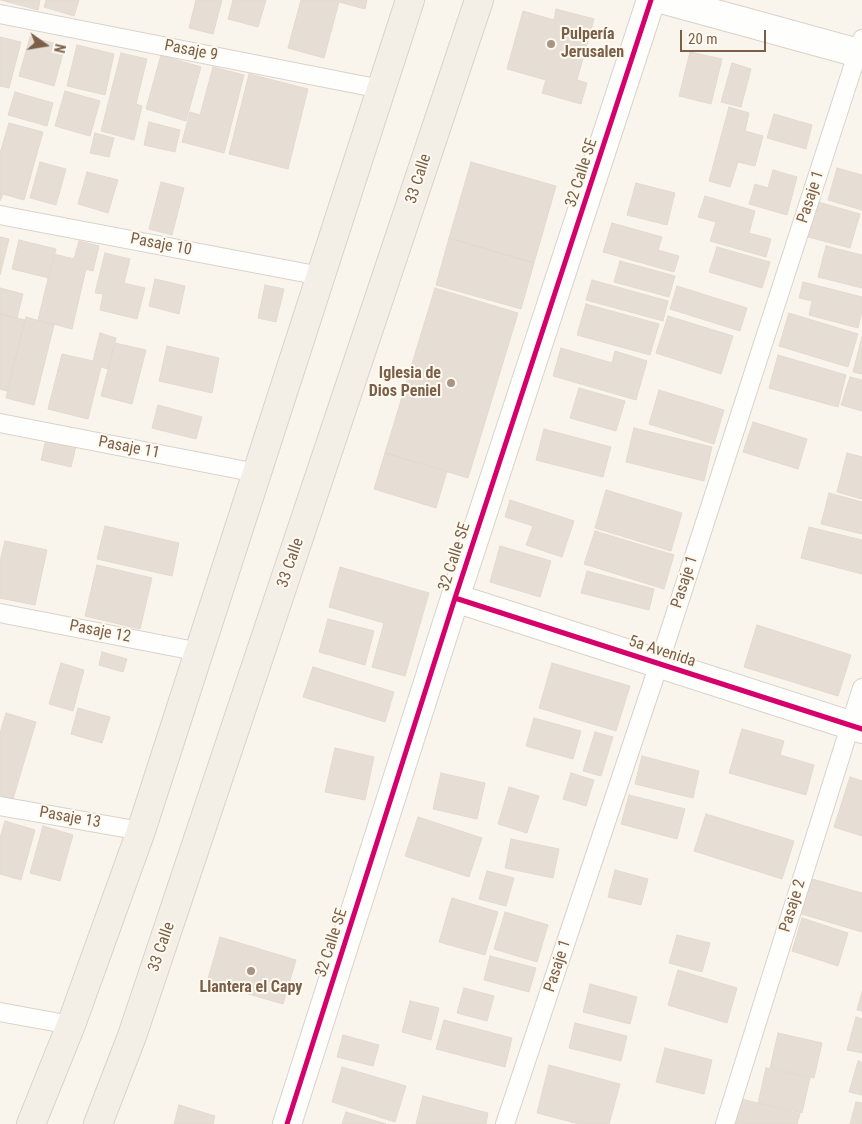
<!DOCTYPE html>
<meta charset="utf-8">
<style>
body{margin:0}
#map{position:relative;width:862px;height:1124px;overflow:hidden;background:#f9f5ed;font-family:"Roboto Condensed",sans-serif}
canvas{display:block}
.north{position:absolute;left:20px;top:20px;width:50px;height:50px;-webkit-text-stroke:4px #fffaf0;paint-order:stroke;rotate:103deg;font-size:14px;font-weight:700;line-height:20px;text-align:center;color:#7b5f49}
.north::after{content:'';display:block;margin:auto;width:18px;height:22px;background:#7b5f49;clip-path:polygon(50% 0,100% 100%,50% 72%,0 100%)}
.scale{position:absolute;left:680px;top:30px;width:86px;height:22px;box-sizing:border-box;border:2px solid #7b5f49;border-top:0;padding-left:6px;font-size:15px;line-height:18px;white-space:nowrap;color:#7b5f49;-webkit-text-stroke:4px #fffaf0;paint-order:stroke}
</style>
<div id="map">
<canvas width="862" height="1124"></canvas>
<div class="north">N</div>
<div class="scale">20 m</div>
</div>
<script>
const context = document.querySelector('canvas').getContext('2d');
context.lineJoin = 'round';
function fill(path, color) { context.fillStyle = color; context.fill(path, 'evenodd'); }
const toPath = rows => new Path2D(rows.map(r => 'M' + r).join(''));
function strokePath(path, color, width, dash) { context.strokeStyle = color; context.lineWidth = width; context.lineCap = dash ? 'butt' : 'round'; context.setLineDash(dash || []); context.stroke(path); }
function write(font, color, halo, rows, align = 'center') {
  context.font = font + ' "Roboto Condensed",sans-serif'; context.lineWidth = 4; context.setLineDash([]); context.textBaseline = 'middle'; context.strokeStyle = halo; context.fillStyle = color; for (const [text, x, y, turn = 0] of rows) {
    context.save(); context.translate(x, y); context.rotate((+turn || 0) * Math.PI / 180); context.textAlign = isNaN(turn) ? turn : align; if (halo) context.strokeText(text, 0, 0); context.fillText(text, 0, 0); context.restore();
  }
}
const building = toPath([
 [1,0,40,0,38,10,1,0],
 [46,0,79,0,74,16,44,7,46,0],
 [196,0,222,0,213,34,189,28,196,0],
 [233,0,266,0,258,27,228,19,233,0],
 [301,0,367,0,365,9,339,2,324,58,288,48,301,0],
 [556,9,594,19,577,80,587,83,581,104,542,93,546,80,507,69,523,11,554,20,556,9],
 [0,37,21,42,9,88,0,86,0,37],
 [30,37,65,46,54,86,19,76,30,37],
 [77,45,114,54,105,95,67,86,77,45],
 [690,52,722,59,711,104,679,96,690,52],
 [121,53,147,59,136,104,142,106,134,140,101,131,121,53],
 [161,55,201,67,186,121,146,109,161,55],
 [732,63,751,69,741,107,721,102,732,63],
 [213,67,244,75,224,153,182,142,190,112,200,115,213,67],
 [249,74,308,89,288,169,229,154,249,74],
 [65,91,100,101,90,136,55,126,65,91],
 [15,92,53,103,47,126,8,115,15,92],
 [729,107,749,113,745,131,763,136,755,166,738,162,730,187,709,181,729,107],
 [774,114,812,125,806,149,767,138,774,114],
 [149,122,180,130,175,152,144,145,149,122],
 [9,123,43,132,24,200,3,194,0,201,0,153,9,123],
 [95,133,114,138,109,157,90,153,95,133],
 [40,162,66,169,56,205,30,198,40,162],
 [471,162,556,186,534,263,449,238,471,162],
 [837,168,862,175,862,210,828,200,837,168],
 [773,170,797,177,787,215,749,204,755,184,768,188,773,170],
 [87,172,118,180,108,213,78,204,87,172],
 [161,182,184,188,172,235,149,229,161,182],
 [636,183,675,193,667,225,627,215,636,183],
 [705,196,755,211,749,233,771,239,766,257,710,241,716,222,698,217,705,196],
 [818,202,860,214,850,248,808,237,818,202],
 [612,223,662,237,658,250,679,256,674,272,603,252,612,223],
 [0,237,9,239,0,275,0,237],
 [449,238,534,263,521,309,436,285,449,238],
 [19,240,56,249,49,278,12,269,19,240],
 [79,241,99,246,93,271,86,269,72,329,38,320,54,254,74,259,79,241],
 [826,246,862,255,862,288,818,277,826,246],
 [717,247,770,262,762,288,709,272,717,247],
 [105,253,130,259,124,283,145,288,137,319,100,310,103,294,95,293,105,253],
 [620,261,675,276,669,297,614,282,620,261],
 [155,279,185,286,179,314,149,306,155,279],
 [592,280,668,301,663,321,586,300,592,280],
 [803,282,862,297,862,311,858,328,809,315,812,301,799,298,803,282],
 [265,285,284,289,276,322,258,318,265,285],
 [677,286,747,308,740,331,670,309,677,286],
 [0,288,23,294,17,318,0,314,0,288],
 [435,288,518,313,468,478,385,453,435,288],
 [586,304,659,324,650,355,577,335,586,304],
 [789,313,858,334,848,367,779,346,789,313],
 [0,314,25,320,7,391,0,389,0,314],
 [668,316,733,336,721,374,656,353,668,316],
 [26,317,54,325,34,405,6,398,26,317],
 [100,333,116,338,108,369,101,367,88,419,48,409,62,354,93,361,100,333],
 [862,337,862,374,853,372,862,337],
 [115,343,146,350,132,404,101,396,115,343],
 [167,346,219,358,212,393,159,381,167,346],
 [561,348,612,363,615,351,647,361,636,400,553,376,561,348],
 [778,355,846,375,838,407,769,388,778,355],
 [850,377,862,380,862,411,841,405,850,377],
 [579,388,625,401,616,431,570,418,579,388],
 [659,390,724,410,714,444,649,424,659,390],
 [158,405,202,417,196,439,152,428,158,405],
 [753,422,807,439,798,469,743,452,753,422],
 [634,428,712,447,704,481,626,462,634,428],
 [544,429,611,447,603,477,536,460,544,429],
 [46,439,76,446,71,467,41,460,46,439],
 [385,453,447,471,436,508,374,489,385,453],
 [847,453,862,457,862,499,837,492,847,453],
 [606,490,682,513,671,551,595,528,606,490],
 [829,493,862,502,862,534,821,524,829,493],
 [510,500,574,521,562,557,526,545,533,526,505,517,510,500],
 [105,526,179,543,172,576,97,559,105,526],
 [809,527,862,540,862,574,801,558,809,527],
 [595,531,674,555,664,589,584,564,595,531],
 [5,541,47,550,35,605,0,598,0,561,5,541],
 [500,546,551,561,540,597,490,582,500,546],
 [97,565,152,578,140,629,85,616,97,565],
 [340,567,429,593,405,676,372,667,384,623,329,607,340,567],
 [587,571,654,589,649,610,581,593,587,571],
 [328,619,374,631,365,665,319,652,328,619],
 [757,625,851,655,838,696,744,667,757,625],
 [102,652,127,659,123,672,99,665,102,652],
 [61,663,84,670,73,711,49,704,61,663],
 [552,663,630,686,616,731,539,708,552,663],
 [313,667,394,692,385,722,303,697,313,667],
 [78,708,110,717,102,743,71,734,78,708],
 [6,713,36,722,13,799,0,795,0,733,6,713],
 [534,718,581,731,573,759,526,746,534,718],
 [742,729,784,741,780,755,814,765,806,795,729,773,742,729],
 [595,732,613,737,601,776,583,771,595,732],
 [335,748,374,757,365,800,325,792,335,748],
 [642,756,699,771,693,798,635,784,642,756],
 [441,773,485,783,477,819,433,809,441,773],
 [571,773,594,780,586,806,563,799,571,773],
 [850,777,862,781,862,836,834,827,850,777],
 [509,787,539,796,527,833,498,824,509,787],
 [629,795,685,809,677,839,621,824,629,795],
 [706,814,794,841,782,879,694,851,706,814],
 [418,817,482,838,469,877,405,856,418,817],
 [5,821,35,830,21,880,0,874,0,838,5,821],
 [43,826,73,835,60,881,30,873,43,826],
 [511,839,559,849,553,878,505,868,511,839],
 [615,870,648,879,641,905,608,897,615,870],
 [487,871,514,878,506,906,479,899,487,871],
 [805,877,862,893,862,932,795,912,805,877],
 [452,898,498,912,485,955,439,942,452,898],
 [505,912,548,925,537,962,494,949,505,912],
 [802,918,848,933,838,966,792,951,802,918],
 [677,935,710,943,702,972,669,963,677,935],
 [220,937,296,960,283,1004,207,982,220,937],
 [490,956,536,968,529,992,484,980,490,956],
 [678,970,737,988,727,1023,668,1005,678,970],
 [590,984,637,997,630,1024,583,1012,590,984],
 [464,988,494,996,487,1021,457,1013,464,988],
 [862,992,862,1011,857,1010,862,992],
 [410,1001,439,1008,431,1040,402,1032,410,1001],
 [856,1017,862,1019,862,1053,847,1050,856,1017],
 [444,1020,512,1038,505,1067,436,1049,444,1020],
 [575,1023,627,1036,621,1061,569,1048,575,1023],
 [778,1033,822,1043,814,1078,770,1068,778,1033],
 [343,1035,379,1045,373,1066,337,1057,343,1035],
 [665,1048,712,1060,704,1094,656,1082,665,1048],
 [858,1061,862,1062,862,1095,849,1092,858,1061],
 [549,1065,620,1084,609,1124,579,1124,537,1113,549,1065],
 [342,1067,406,1086,395,1122,332,1102,342,1067],
 [766,1068,810,1078,802,1113,758,1103,766,1068],
 [423,1096,488,1113,486,1124,416,1124,423,1096],
 [738,1098,800,1114,797,1124,731,1124,738,1098],
 [856,1102,862,1103,862,1124,850,1124,856,1102],
 [179,1105,215,1116,213,1124,174,1124,179,1105],
 [346,1112,386,1124,342,1124,346,1112]
]);
fill(building, '#e6ded4');
strokePath(building, '#e3d9ce', 1);
const lane = toPath([
 [0,14,381,89],
 [0,215,321,276],
 [0,423,257,473],
 [0,613,200,652],
 [0,806,141,831],
 [0,1012,71,1025],
 [505,1124,659,664,862,39],
 [725,1124,862,688]
]);
const street = toPath([
 [455,598,862,729],
 [287,1124,455,598,651,0]
]);
const secondary = toPath([
 [665,0,862,54]
]);
const primary = toPath([
 [31,1124,71,1025,141,831,410,0],
 [98,1124,132,1036,479,0]
]);
strokePath(lane, '#d9d2cb', 20);
strokePath(street, '#d9d2cb', 30);
strokePath(secondary, '#d8d1c7', 30);
strokePath(primary, '#dad2ca', 30);
strokePath(lane, '#fefefc', 18);
strokePath(street, '#fefefc', 28);
strokePath(secondary, '#fefefc', 28);
strokePath(primary, '#f3efe6', 28);
strokePath(toPath([
 [455,598,862,729],
 [287,1124,455,598,651,0]
]), '#d6006c', 5);
for (const [x, y, r, color] of [
 [551,44,5,"#a79482"],
 [451,383,5,"#a79482"],
 [251,971,5,"#a79482"]
]) { const dot = new Path2D(); dot.arc(x, y, r, 0, 2 * Math.PI); context.fillStyle = color; context.fill(dot); strokePath(dot, '#fffaf0', 2); }
write('bold 16px', '#7b5f49', '#fffaf0', [
 ["Pulpería",561,35],
 ["Jerusalen",561,53],
 ["Iglesia de",441,374,"right"],
 ["Dios Peniel",441,392,"right"],
 ["Llantera el Capy",251,988,"center"]
], 'left');
write('16px', '#7b5f49', '#fffaf0', [
 ["Pasaje 9",191,51,11],
 ["32 Calle SE",582,173,-72],
 ["33 Calle",419,179,-72],
 ["Pasaje 1",811,197,-72],
 ["Pasaje 10",161,245,11],
 ["Pasaje 11",129,448,11],
 ["32 Calle SE",455,557,-72],
 ["33 Calle",291,563,-71],
 ["Pasaje 1",685,582,-72],
 ["Pasaje 12",100,632,11],
 ["5a Avenida",662,652,18],
 ["Pasaje 13",70,818,10],
 ["Pasaje 2",793,906,-73],
 ["32 Calle SE",332,943,-72],
 ["33 Calle",162,947,-71],
 ["Pasaje 1",558,966,-72]
]);
</script>
